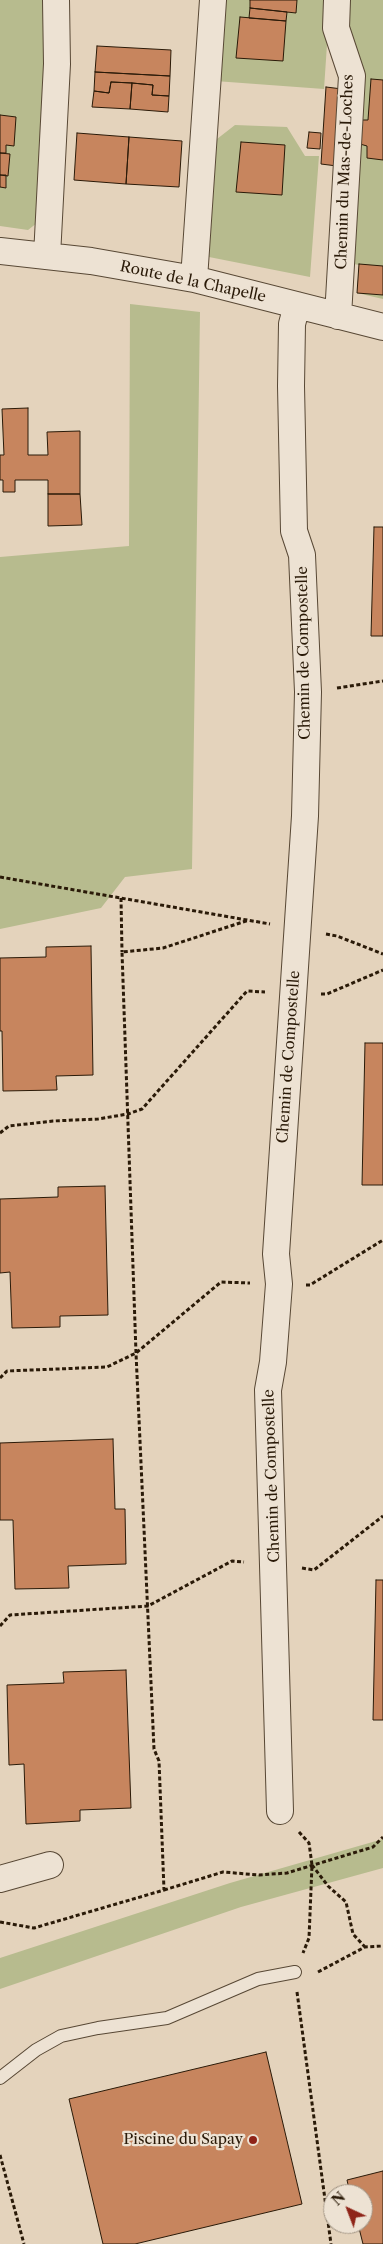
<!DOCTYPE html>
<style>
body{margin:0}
#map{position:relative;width:383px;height:2244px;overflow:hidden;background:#e4d3bc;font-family:"Libre Caslon Text",serif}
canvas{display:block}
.north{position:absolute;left:323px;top:2184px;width:50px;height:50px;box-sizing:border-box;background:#ede2d3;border:1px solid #9f9282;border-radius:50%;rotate:317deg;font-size:14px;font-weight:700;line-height:20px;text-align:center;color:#2a1a08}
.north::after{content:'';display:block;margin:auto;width:18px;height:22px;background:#8f2418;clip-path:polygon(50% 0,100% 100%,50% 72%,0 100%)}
</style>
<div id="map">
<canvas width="383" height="2244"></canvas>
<div class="north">N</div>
</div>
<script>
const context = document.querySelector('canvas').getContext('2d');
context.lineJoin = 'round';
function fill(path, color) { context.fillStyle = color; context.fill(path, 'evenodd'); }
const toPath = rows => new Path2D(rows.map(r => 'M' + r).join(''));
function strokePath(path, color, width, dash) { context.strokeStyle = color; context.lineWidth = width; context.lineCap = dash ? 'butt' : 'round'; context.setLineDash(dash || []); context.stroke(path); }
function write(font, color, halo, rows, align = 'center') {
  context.font = font + ' "Libre Caslon Text",serif'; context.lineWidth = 4.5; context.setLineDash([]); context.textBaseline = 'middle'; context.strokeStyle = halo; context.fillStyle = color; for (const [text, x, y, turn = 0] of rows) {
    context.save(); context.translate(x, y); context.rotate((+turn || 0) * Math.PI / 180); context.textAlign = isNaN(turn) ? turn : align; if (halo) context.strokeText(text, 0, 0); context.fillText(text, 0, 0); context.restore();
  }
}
fill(toPath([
 [0,0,46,0,49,39,37,223,28,230,0,226],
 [221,0,330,0,324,89,215,81],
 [349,0,383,0,383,299,357,293,359,265,348,263],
 [235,125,287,127,305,156,319,156,310,277,209,257,217,139],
 [130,304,200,312,192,869,125,877,101,908,0,929,0,557,129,546],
 [383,1839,383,1868,241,1907,0,1989,0,1958,230,1883]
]), '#b7bb8e');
const building = toPath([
 [250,0,297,0,296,13,250,8,250,0],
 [250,8,287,12,286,21,249,18,250,8],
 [240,17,286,21,283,61,236,58,240,17],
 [97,46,171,50,170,76,95,72,97,46],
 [95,72,170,76,169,96,152,95,153,85,132,83,111,82,109,93,94,91,95,72],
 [371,79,383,80,383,160,367,158,367,146,360,144,361,120,368,120,371,79],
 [111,82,132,83,130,109,92,107,94,91,109,93,111,82],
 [132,83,153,85,152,95,169,96,168,112,130,109,132,83],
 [326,87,342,89,337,166,321,164,326,87],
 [0,115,16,117,14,146,6,145,6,153,0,153,0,115],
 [309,132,321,133,320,149,307,148,309,132],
 [77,133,129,137,126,184,74,180,77,133],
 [129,137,182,141,179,187,126,184,129,137],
 [241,142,285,145,282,195,236,192,241,142],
 [0,153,10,154,8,176,0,175,0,153],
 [0,175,6,175,6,188,0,187,0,175],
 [359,264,383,266,383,295,357,293,359,264],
 [28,408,28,455,48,455,47,432,80,431,80,494,48,494,48,480,15,480,15,492,3,492,3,480,0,480,0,455,4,455,2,409,28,408],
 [48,494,80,494,82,525,48,526,48,494],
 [374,527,383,527,383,636,371,636,374,527],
 [91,946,93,1075,56,1076,57,1090,3,1091,2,1031,0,1031,0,958,46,957,46,947,91,946],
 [365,1043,383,1043,383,1185,362,1185,365,1043],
 [105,1186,108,1315,60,1316,60,1327,12,1328,10,1272,0,1273,0,1199,58,1197,58,1187,105,1186],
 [113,1439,115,1509,125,1509,126,1564,68,1566,69,1588,15,1589,13,1520,0,1520,0,1443,113,1439],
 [376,1580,383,1580,383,1720,373,1720,376,1580],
 [126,1670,131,1808,80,1810,80,1821,26,1824,24,1764,9,1765,7,1685,64,1683,63,1672,126,1670],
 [266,2052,302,2204,135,2244,103,2244,69,2099,266,2052],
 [383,2171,383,2244,363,2244,358,2224,363,2224,363,2194,350,2194,347,2180,383,2171]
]);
fill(building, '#c7855e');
strokePath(building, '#2a1a08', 1);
const service = toPath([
 [0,2078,36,2050,61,2036,98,2028,167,2018,258,1979,295,1972]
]);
const minor = toPath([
 [337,0,336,28,352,76,338,316],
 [0,251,91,261,194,279,383,327],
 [47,256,57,64,56,0],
 [194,279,213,0],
 [280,1811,268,1390,273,1362,279,1284,276,1254,305,816,308,692,302,555,294,531,291,386,292,324,297,305],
 [0,1879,50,1865]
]);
strokePath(service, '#584835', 14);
strokePath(minor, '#584835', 28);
strokePath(toPath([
 [337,688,383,681],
 [0,877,270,924],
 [121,898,122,952],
 [326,934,337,936,383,954],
 [321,994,327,994,383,970],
 [0,1133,9,1126,53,1121,98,1119,128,1114,142,1109,247,991,265,992],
 [306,1285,310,1285,383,1240],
 [0,1378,7,1371,107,1367,136,1353,221,1282,250,1283],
 [302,1568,314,1570,383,1516],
 [0,1626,10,1615,148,1606,232,1561,244,1562],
 [299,1832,309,1843,312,1865,309,1938,303,1953],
 [312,1865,328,1886,346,1902,353,1934,365,1947],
 [164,1890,223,1872,259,1875,287,1873,373,1847,383,1837],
 [0,1922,34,1928,164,1890,159,1761,154,1749,136,1353,122,952,163,948,249,920],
 [318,1972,365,1947,383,1946],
 [297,1992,331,2244],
 [0,2155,24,2244]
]), '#2a1a08', 3, [4, 2.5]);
strokePath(service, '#ede2d3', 12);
strokePath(minor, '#ede2d3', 26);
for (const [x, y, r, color] of [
 [253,2140,5,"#8f2418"]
]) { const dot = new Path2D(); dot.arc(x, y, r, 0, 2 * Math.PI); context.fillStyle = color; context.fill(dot); strokePath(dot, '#ede2d3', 2); }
write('15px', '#2a1a08', '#ede2d3', [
 ["Chemin du Mas-de-Loches",345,172,-88],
 ["Route de la Chapelle",193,282,12],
 ["Chemin de Compostelle",304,653,-91],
 ["Chemin de Compostelle",289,1057,-86],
 ["Chemin de Compostelle",272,1476,-92]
]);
write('15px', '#2a1a08', '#ede2d3', [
 ["Piscine du Sapay",243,2140]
], 'right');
</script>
